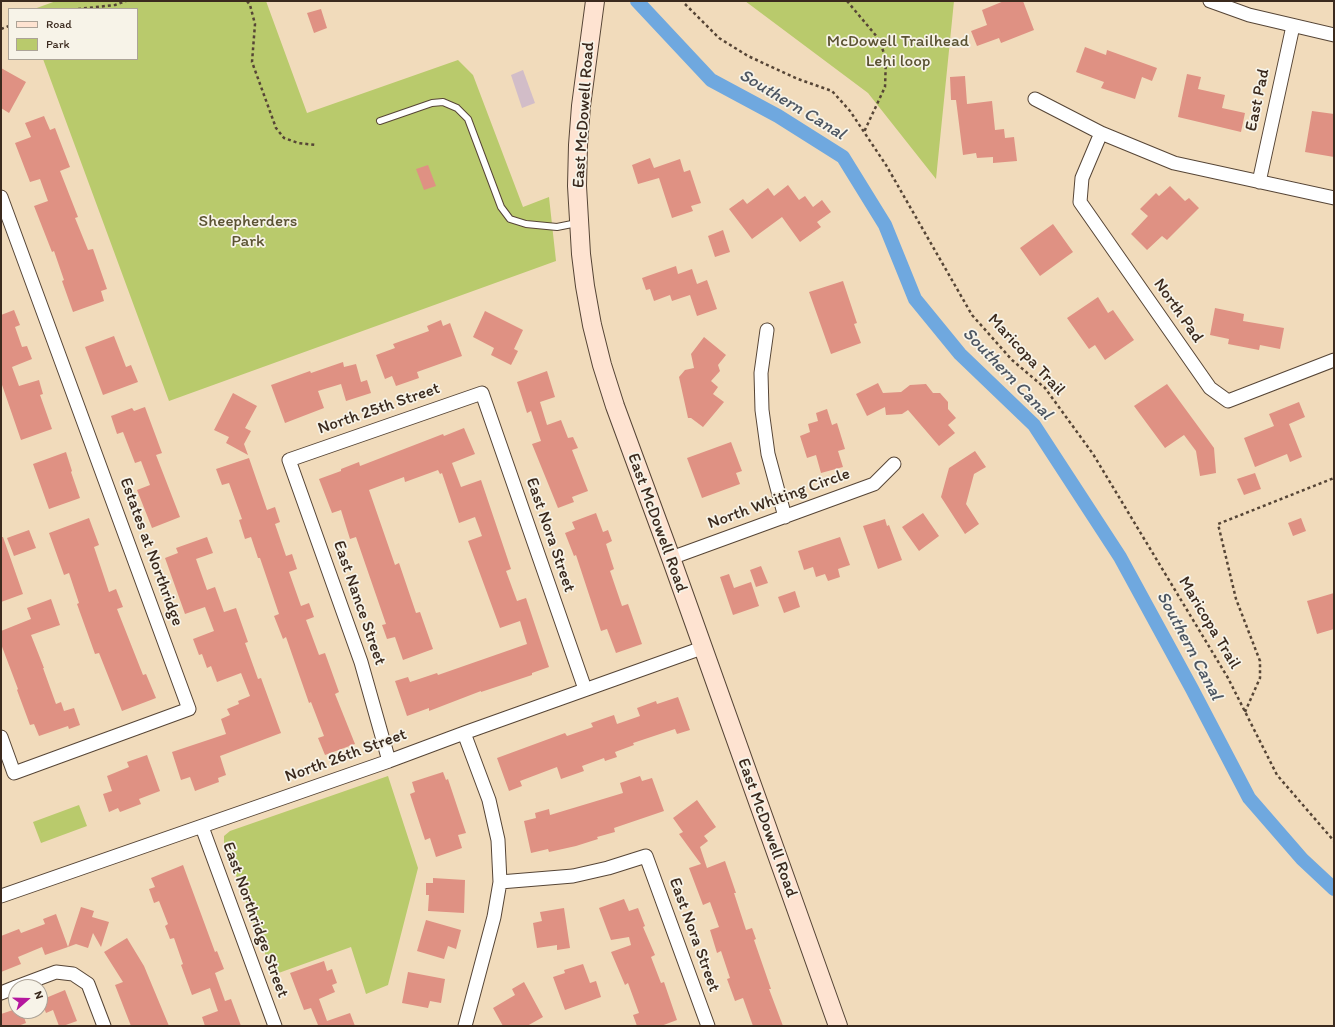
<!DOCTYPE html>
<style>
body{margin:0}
#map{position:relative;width:1335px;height:1027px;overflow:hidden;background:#f1dbbb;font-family:Itim,sans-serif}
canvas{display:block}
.frame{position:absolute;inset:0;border:2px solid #3b2a1e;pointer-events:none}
.legend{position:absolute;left:8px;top:8px;width:130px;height:52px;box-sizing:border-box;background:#f7f3e8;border:1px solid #aca397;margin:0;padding:5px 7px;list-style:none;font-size:12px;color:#3b2a1e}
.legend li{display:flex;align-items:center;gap:8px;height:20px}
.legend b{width:20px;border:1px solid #aca397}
.north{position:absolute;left:8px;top:979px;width:40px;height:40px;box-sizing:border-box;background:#f7f3e8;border:1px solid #aca397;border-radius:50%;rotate:70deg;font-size:11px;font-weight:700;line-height:16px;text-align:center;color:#3b2a1e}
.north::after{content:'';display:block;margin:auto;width:14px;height:18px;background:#b5179e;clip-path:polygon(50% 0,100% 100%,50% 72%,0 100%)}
</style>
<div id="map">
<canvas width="1335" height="1027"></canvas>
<div class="frame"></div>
<ul class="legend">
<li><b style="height:5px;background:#fee3d1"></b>Road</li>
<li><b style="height:11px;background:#b9ca6c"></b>Park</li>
</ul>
<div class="north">N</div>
</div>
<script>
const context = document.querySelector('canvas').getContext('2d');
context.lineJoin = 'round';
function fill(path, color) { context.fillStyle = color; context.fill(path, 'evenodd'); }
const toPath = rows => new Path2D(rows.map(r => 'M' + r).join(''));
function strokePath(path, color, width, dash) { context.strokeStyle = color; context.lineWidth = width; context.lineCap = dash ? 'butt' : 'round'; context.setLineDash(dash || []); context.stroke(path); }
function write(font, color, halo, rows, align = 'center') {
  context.font = font + ' Itim,sans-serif'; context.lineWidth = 3.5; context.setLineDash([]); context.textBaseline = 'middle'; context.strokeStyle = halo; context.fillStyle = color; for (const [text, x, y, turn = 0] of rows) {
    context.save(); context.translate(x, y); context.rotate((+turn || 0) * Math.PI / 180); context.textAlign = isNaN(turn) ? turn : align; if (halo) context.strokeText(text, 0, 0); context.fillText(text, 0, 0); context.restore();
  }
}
fill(toPath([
 [523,70,535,103,522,108,511,75]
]), '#d2bdc8');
fill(toPath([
 [56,1,266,1,307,113,458,60,473,75,523,207,549,197,556,261,169,401,43,59,137,59,137,9,34,9],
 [745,1,954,1,936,179,868,93],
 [388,776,418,868,388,985,366,994,351,947,273,975,224,843,224,836,230,831],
 [79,805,87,826,41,843,33,822]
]), '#b9ca6c');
strokePath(toPath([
 [637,1,711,80,778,116,843,157,885,225,915,299,960,354,1034,425,1120,557,1192,689,1249,798,1302,859,1334,889]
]), '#6fa8df', 14);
fill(toPath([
 [1004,1,1023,1,1034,30,1001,43,999,38,977,46,971,31,987,25,982,10],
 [321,9,327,28,314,33,307,13],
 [1085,47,1106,55,1107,50,1157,68,1152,81,1142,77,1135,99,1101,88,1104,82,1076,72],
 [1,68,26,82,9,113,1,108],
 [1187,74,1201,77,1198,89,1225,95,1222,108,1245,113,1241,132,1178,117],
 [965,76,967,104,992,101,995,130,1004,129,1005,138,1014,137,1017,161,993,163,993,157,977,158,976,153,963,155,956,100,951,100,950,77],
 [1312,111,1334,114,1334,157,1305,152],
 [44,116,50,130,55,128,70,167,60,171,78,217,75,218,88,250,93,249,107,289,101,291,104,301,73,312,62,281,64,280,54,251,52,252,34,206,48,201,40,179,30,182,15,143,31,137,25,123],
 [650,158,654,168,680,159,684,172,690,170,701,203,691,206,693,211,672,218,659,178,638,184,632,165],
 [428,165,436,186,424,190,416,169],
 [788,185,799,200,805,196,813,207,822,200,831,212,817,222,821,227,800,242,782,217,752,239,729,209,743,199,747,204,768,188,774,196],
 [1170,186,1185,201,1189,198,1199,208,1167,240,1162,236,1147,250,1131,234,1148,216,1140,209,1156,193,1159,196],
 [1053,224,1073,252,1040,276,1020,248],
 [723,230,730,252,715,257,708,236],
 [676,266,678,274,692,269,697,284,707,280,717,309,697,316,690,295,672,301,670,295,654,301,650,289,646,290,642,278],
 [843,281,857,323,854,324,861,343,831,354,809,292],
 [1098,297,1108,313,1113,310,1134,340,1105,360,1095,345,1089,349,1067,318],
 [1215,308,1244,314,1243,321,1284,328,1280,349,1260,345,1259,350,1228,344,1229,339,1210,335],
 [14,310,20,325,15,327,22,347,27,346,32,359,12,367,19,386,39,380,43,394,40,395,52,429,21,440,1,382,1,315],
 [485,311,523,330,514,349,518,351,511,365,491,355,494,348,473,337],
 [441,320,443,326,450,323,462,356,417,372,419,378,396,386,392,376,385,379,376,355,395,348,393,344,429,331,427,326],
 [114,336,126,367,131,365,138,382,103,395,85,347],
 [704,337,726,355,718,365,720,371,711,381,718,387,713,394,724,402,703,427,691,418,688,418,679,377,685,370,694,368,691,354],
 [343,362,344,367,356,364,361,382,367,380,371,393,346,401,341,384,318,391,324,408,285,423,271,385,310,371,311,373],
 [547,371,555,397,540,402,547,425,561,420,568,438,573,437,578,448,572,450,588,491,572,497,574,502,558,508,532,444,541,441,531,411,527,413,517,382],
 [878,383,883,393,901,392,910,385,926,384,933,393,940,393,948,402,948,409,956,418,948,425,955,433,939,446,908,410,902,414,886,415,885,407,867,416,856,394],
 [1167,384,1214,448,1216,473,1200,476,1196,451,1184,435,1165,448,1134,406],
 [233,393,257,406,245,428,251,431,244,444,248,455,226,443,229,437,214,430],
 [1299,402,1305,417,1289,424,1302,457,1290,462,1287,454,1255,467,1244,438,1274,426,1269,414],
 [145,407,162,453,156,455,180,517,152,528,137,490,150,485,141,461,135,463,123,432,117,434,111,416,132,408,134,411],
 [827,409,832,425,837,423,845,449,838,451,843,467,821,473,816,455,807,458,800,436,810,432,808,424,818,421,816,413],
 [464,428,475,454,452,463,461,487,481,480,511,569,506,571,517,601,526,598,549,667,532,673,532,675,481,692,481,691,429,711,429,708,407,716,395,681,408,677,410,682,437,673,438,675,527,644,520,621,500,628,468,541,482,536,475,517,459,523,442,473,440,474,438,470,405,482,404,477,369,490,395,565,399,563,416,613,420,612,433,649,403,660,395,637,387,639,382,625,386,624,356,537,350,539,341,510,332,513,319,479,341,471,341,469,359,462,360,466,443,434,444,436],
 [731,442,742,471,736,473,740,484,702,498,687,458],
 [975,451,986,467,974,474,966,504,979,524,965,534,941,497,949,468],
 [66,452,72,471,71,472,80,498,49,509,33,464],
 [249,458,267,510,275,507,280,522,275,524,286,556,292,554,297,569,289,572,301,606,309,603,314,617,306,620,319,655,325,653,339,692,335,694,355,744,325,755,318,738,324,736,311,702,309,703,286,637,283,639,274,616,279,614,260,558,258,558,251,537,245,539,239,520,242,519,229,483,222,485,216,469],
 [1255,473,1261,489,1244,495,1237,479],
 [596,513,603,532,608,530,612,541,606,544,614,569,610,571,622,606,628,604,642,644,616,653,607,629,601,631,576,555,574,556,565,533,575,529,572,522],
 [923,513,939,536,919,551,902,527],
 [89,518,99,545,94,547,109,592,116,589,123,607,117,609,143,675,146,674,156,698,122,711,99,653,95,654,77,604,79,603,69,573,64,575,49,533],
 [1301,518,1306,531,1293,536,1288,523],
 [885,519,887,526,889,525,902,560,878,569,863,526],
 [29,530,36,548,14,556,7,538],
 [1,537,3,537,23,594,1,602],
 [207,537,213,553,196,559,207,590,215,587,224,612,236,608,248,642,245,643,258,679,261,678,281,733,220,756,226,775,218,778,219,782,195,791,190,777,181,780,172,752,226,734,221,719,230,715,227,709,239,704,238,701,250,696,241,673,217,682,211,666,207,668,202,654,199,655,193,639,214,631,205,607,185,614,165,558,178,553,176,548],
 [840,537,850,565,838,569,840,577,828,581,825,574,816,577,813,567,804,570,798,551],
 [761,566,768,583,756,587,750,570],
 [729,574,734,588,751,582,759,606,733,615,720,577],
 [795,591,800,607,784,613,778,597],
 [1334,593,1334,629,1317,634,1307,601],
 [51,599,60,625,31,635,44,668,43,668,56,704,61,702,64,711,74,708,80,725,69,729,68,726,39,736,34,724,30,725,17,690,18,689,1,644,1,631,31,619,27,608],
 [678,697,690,730,677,734,675,729,633,743,634,745,615,752,617,757,605,761,604,758,582,766,584,771,561,779,557,767,520,781,522,786,509,791,497,758,565,733,567,736,593,727,591,723,614,715,617,724,640,716,637,708,656,701,657,704],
 [147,755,160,791,139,799,141,804,120,812,118,808,109,812,103,794,112,791,107,776,129,767,127,762],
 [443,772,446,780,448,779,466,833,458,835,462,848,436,857,430,838,425,840,410,794,415,792,412,782],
 [640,776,642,781,652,778,664,811,614,828,615,832,597,837,598,839,576,846,549,852,548,849,531,853,524,821,536,818,535,813,549,809,550,815,623,793,620,783],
 [697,800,716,827,704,836,708,841,700,847,707,868,725,861,736,893,734,893,746,930,752,928,756,939,754,940,771,989,769,989,783,1026,753,1026,743,998,735,1001,727,979,730,978,721,951,717,953,710,930,719,927,710,902,703,905,689,868,701,864,679,834,683,832,673,818],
 [183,865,215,952,217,951,224,969,215,973,225,1001,231,999,241,1026,205,1026,202,1017,218,1011,210,988,192,995,181,965,183,964,174,938,170,939,165,926,168,924,159,901,154,903,149,889,155,887,151,878],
 [433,878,465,880,464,913,428,911,429,895,426,895,426,883,433,883],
 [624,899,629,911,638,908,645,926,643,927,655,955,651,957,661,983,664,982,677,1020,661,1026,637,1026,633,1015,639,1013,628,983,625,985,611,952,631,945,629,937,611,940,599,908],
 [81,907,94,911,92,917,109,922,101,947,93,933,88,948,76,944,68,947],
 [564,908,570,948,557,950,557,945,537,948,533,923,542,921,540,912],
 [56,914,68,947,45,955,42,947,18,957,21,964,1,972,1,936,19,929,21,933,45,924,43,919],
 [426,920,461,930,456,949,448,946,444,959,417,951],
 [127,938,144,966,169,1026,131,1026,115,985,123,982,104,952],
 [324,961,327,971,332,969,337,983,332,985,335,992,319,999,327,1021,350,1013,355,1026,317,1026,318,1025,311,1008,304,1010,290,973],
 [583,964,590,983,596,981,601,997,565,1010,553,977,565,973,564,970],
 [408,972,445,979,441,1003,430,1001,428,1008,402,1003],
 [524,982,543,1017,527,1026,503,1026,493,1008,515,995,512,989],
 [65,990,77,1021,63,1026,59,1026,53,1010,46,1013,41,1000],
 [16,1009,16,1011,22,1011,26,1023,18,1026,1,1026,1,1014]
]), '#df9183');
const lane = toPath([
 [380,121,432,103,443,102,457,108,468,119,501,207,510,219,526,224,557,227,577,223]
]);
const street = toPath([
 [1210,1,1249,15,1334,35],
 [1035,99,1101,133,1174,163,1334,198],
 [1101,133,1082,178,1080,202,1210,388,1228,401,1334,360],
 [1259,182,1293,26],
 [1,197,189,709,14,773,1,737],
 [767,330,761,373,762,410,768,454,785,517],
 [671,558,874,484,894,464],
 [464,733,489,800,498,840,500,882,494,917,465,1026],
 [389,761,361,662,289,460,482,393,585,689],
 [202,827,275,1026],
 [500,882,573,876,608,868,646,856,708,1026],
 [1,896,389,761,464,733,702,648],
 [16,987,56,972,73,974,88,984,104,1026],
 [1,993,16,987]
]);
const secondary = toPath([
 [595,1,581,106,578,145,577,186,581,254,585,286,592,325,602,365,615,406,671,558,838,1026]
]);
strokePath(lane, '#564536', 8);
strokePath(street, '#564536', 15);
strokePath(secondary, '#564536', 20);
strokePath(toPath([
 [247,1,250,5,255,24,252,62,276,128,284,138,298,143,316,145],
 [847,1,878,38,886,58,885,87,864,132],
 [685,4,719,38,748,56,798,79,832,91,850,111,886,165,972,315,1012,360,1045,388,1093,454,1228,678,1277,775,1334,841],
 [78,9,115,5,126,1],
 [1,29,9,26],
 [1245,712,1260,678,1260,661,1236,599,1218,524,1334,478]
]), '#564536', 2.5, [3, 3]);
strokePath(lane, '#fff', 6);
strokePath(street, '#fff', 13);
strokePath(secondary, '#fee3d1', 18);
write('17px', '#5a5232', '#f7f3e8', [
 ["McDowell Trailhead",898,42],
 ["Lehi loop",898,62],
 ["Sheepherders",248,222],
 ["Park",248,242]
]);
write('17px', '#3b2a1e', '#f7f3e8', [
 ["East Pad",1258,100,-78],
 ["East McDowell Road",584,115,-86],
 ["North Pad",1178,311,55],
 ["Maricopa Trail",1026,355,47],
 ["North 25th Street",379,409,-19],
 ["North Whiting Circle",779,499,-20],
 ["East McDowell Road",657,523,70],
 ["East Nora Street",550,535,71],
 ["Estates at Northridge",151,552,70],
 ["East Nance Street",359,603,71],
 ["Maricopa Trail",1209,623,59],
 ["North 26th Street",346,756,-20],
 ["East McDowell Road",767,828,70],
 ["East Northridge Street",255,920,70],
 ["East Nora Street",694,935,70]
]);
write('italic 18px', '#4d5662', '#f7f3e8', [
 ["Southern Canal",792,105,31],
 ["Southern Canal",1007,374,46],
 ["Southern Canal",1189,646,62]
]);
</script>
